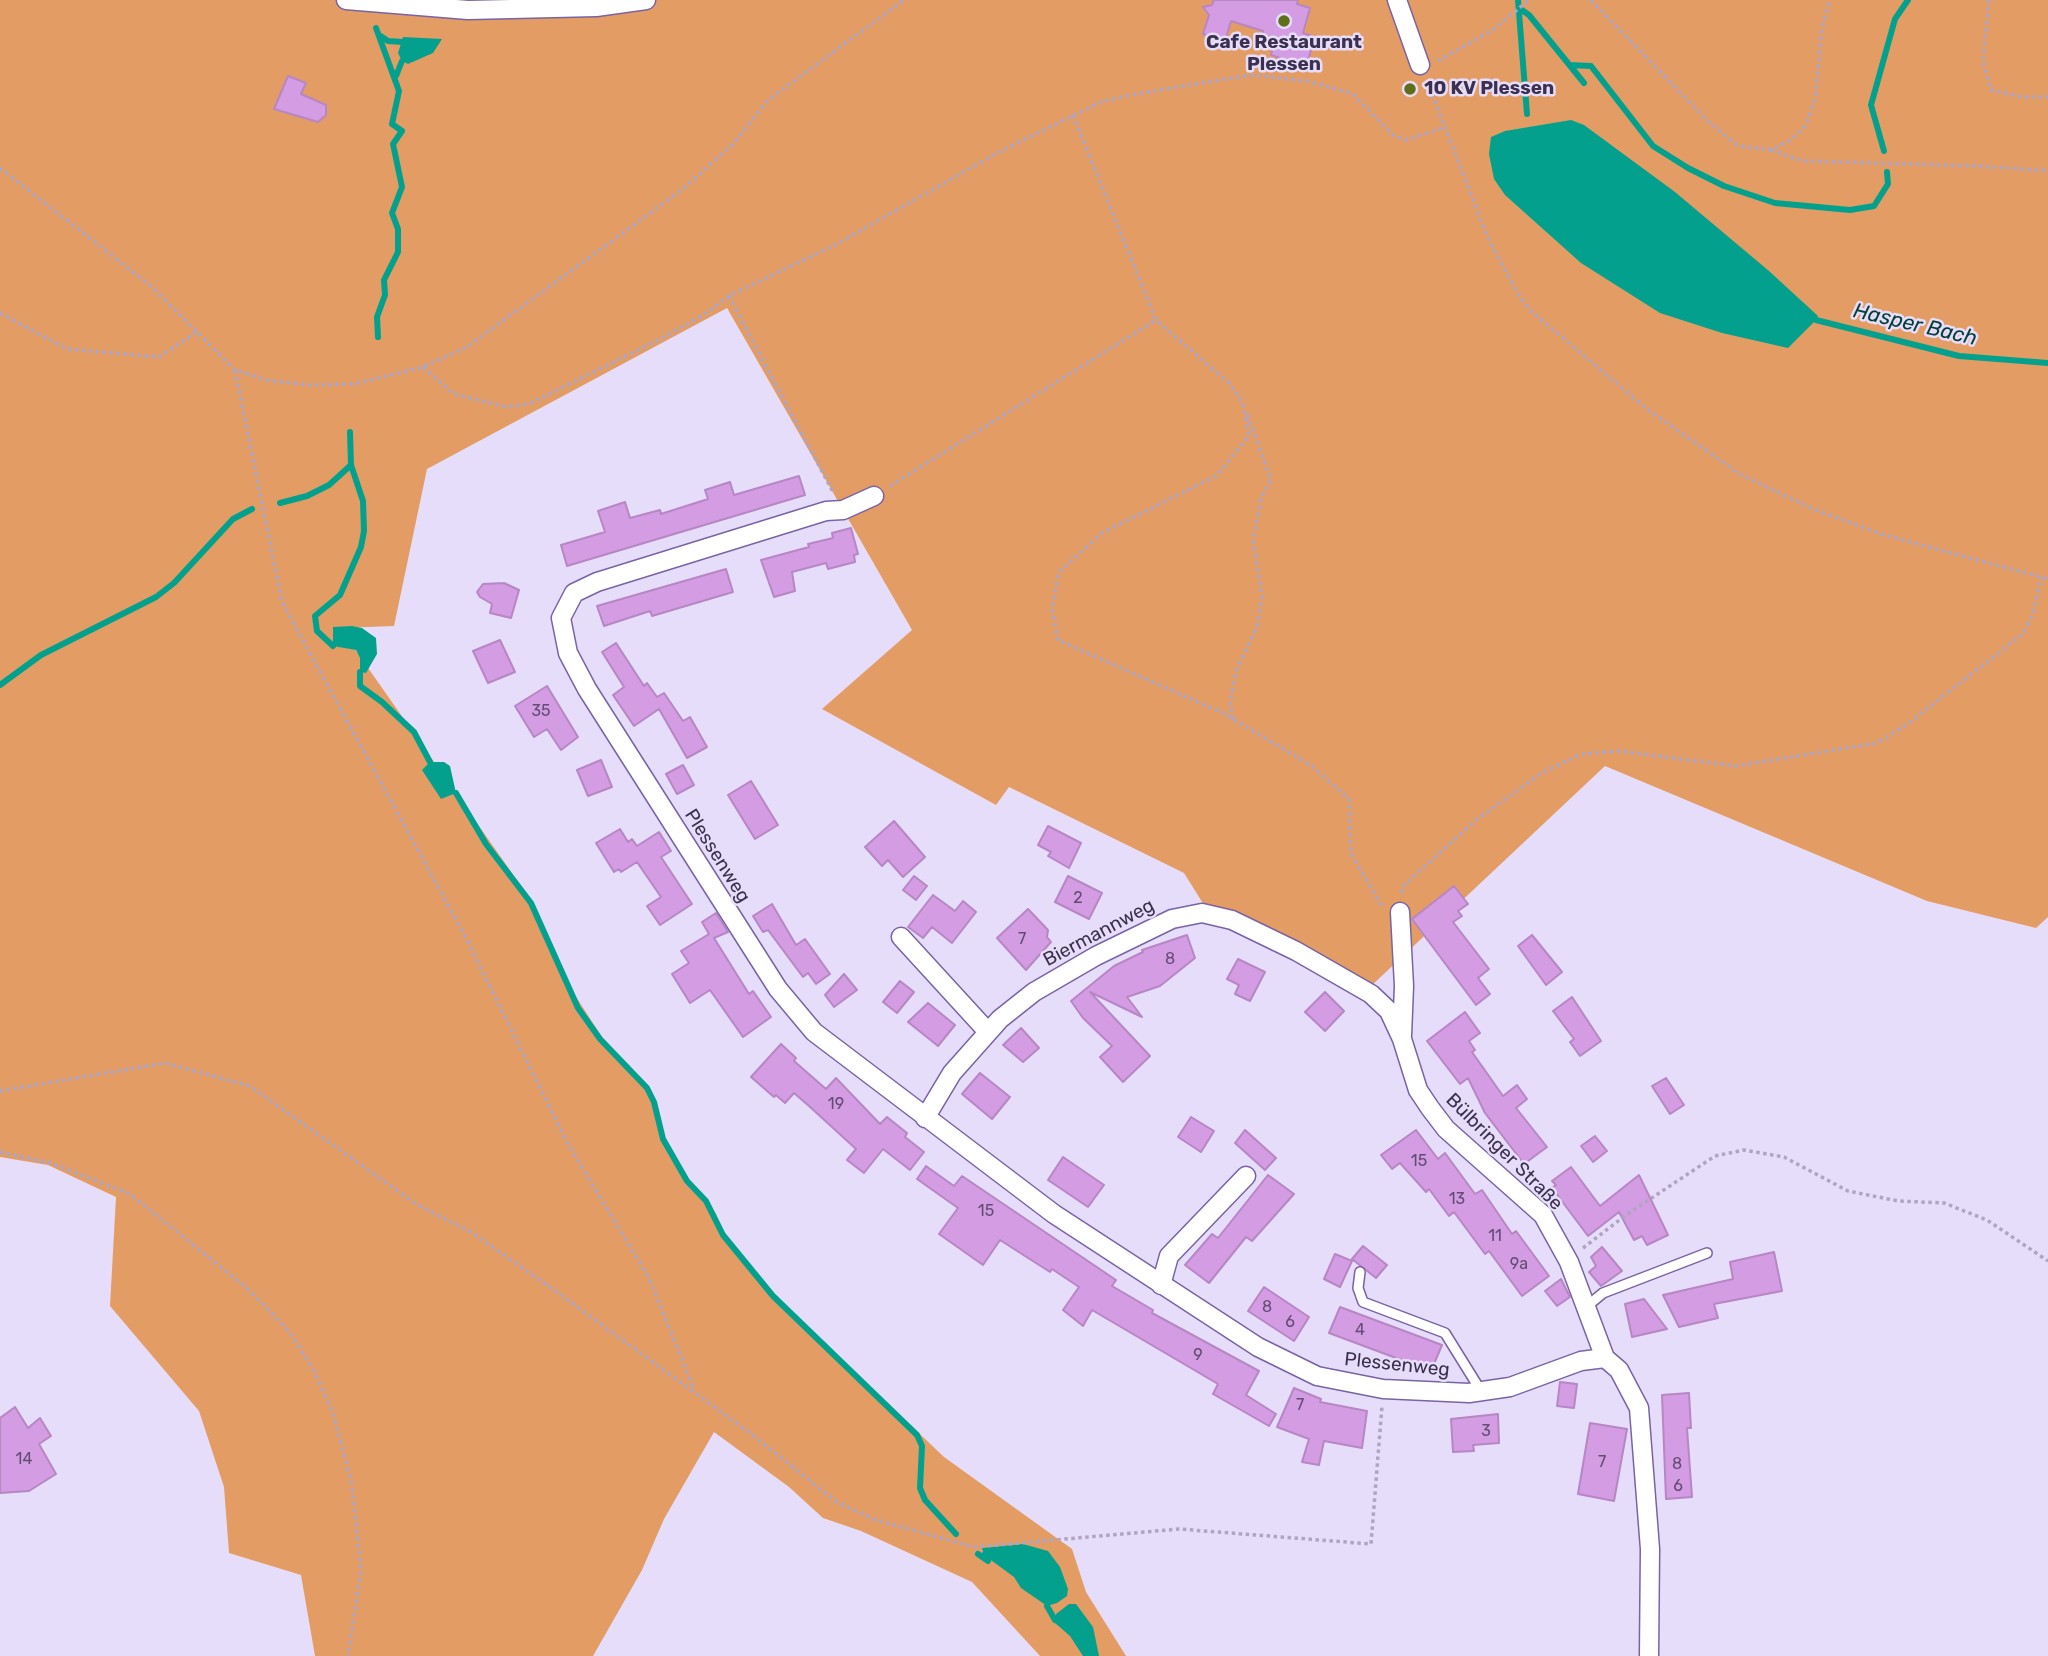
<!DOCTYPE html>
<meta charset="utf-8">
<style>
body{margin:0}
canvas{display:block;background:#e6ddfa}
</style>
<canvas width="2048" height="1656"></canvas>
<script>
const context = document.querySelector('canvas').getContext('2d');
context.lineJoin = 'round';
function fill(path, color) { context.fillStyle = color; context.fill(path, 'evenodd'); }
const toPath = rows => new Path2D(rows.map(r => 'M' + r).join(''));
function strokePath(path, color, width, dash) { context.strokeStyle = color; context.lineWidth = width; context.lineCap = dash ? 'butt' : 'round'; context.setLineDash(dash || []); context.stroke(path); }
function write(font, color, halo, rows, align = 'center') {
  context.font = font + ' Rubik,sans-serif'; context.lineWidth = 5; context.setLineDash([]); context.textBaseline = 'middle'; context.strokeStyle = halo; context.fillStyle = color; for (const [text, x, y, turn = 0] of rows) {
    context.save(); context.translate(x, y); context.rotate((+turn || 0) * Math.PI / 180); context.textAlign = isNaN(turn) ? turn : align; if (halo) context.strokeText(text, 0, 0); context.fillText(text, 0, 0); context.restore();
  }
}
fill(toPath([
 [0,0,2048,0,2048,917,2036,928,1927,901,1605,766,1370,987,1204,905,1184,873,1009,787,996,805,822,709,912,630,727,308,427,469,394,626,340,628,533,903,569,986,602,1037,648,1085,665,1138,688,1181,715,1212,725,1234,773,1294,944,1457,1072,1549,1086,1592,1126,1656,1040,1656,972,1582,861,1531,823,1518,789,1487,714,1432,664,1519,642,1570,593,1656,315,1656,301,1575,229,1553,224,1487,199,1411,110,1306,116,1197,48,1165,0,1157]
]), '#e39d64');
fill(toPath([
 [403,37,442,39,433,53,408,64,402,61,398,53],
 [1571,120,1584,125,1675,192,1769,271,1818,316,1816,320,1788,348,1722,333,1660,313,1581,263,1505,195,1494,179,1489,154,1491,137,1505,131],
 [352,626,362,628,376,638,377,654,366,673,360,672,360,658,356,650,333,646,333,627],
 [430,762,444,762,450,766,456,793,441,799,422,770],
 [1023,1544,1048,1551,1060,1567,1068,1589,1067,1596,1057,1603,1047,1606,1021,1588,1014,1577,984,1555,982,1548],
 [1069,1604,1076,1604,1093,1627,1099,1656,1083,1656,1070,1636,1055,1623,1056,1614]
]), '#03a18d');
strokePath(toPath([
 [1518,0,1527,114],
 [1519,8,1529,15,1584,83],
 [376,28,399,91,392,124,402,131,393,144,402,187,392,213,398,229,398,252,384,280,385,295,377,317,378,337],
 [379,35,388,41,403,42],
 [1570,65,1591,66,1653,146,1688,168,1724,186,1775,203,1850,210,1874,206,1888,184,1887,172],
 [396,76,402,61],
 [1884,151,1871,105,1895,19,1908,0],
 [1816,320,1959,356,2048,363],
 [280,503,307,496,329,485,351,465],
 [333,646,317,631,315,616,340,595,361,547,364,531,363,501,351,465,350,432],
 [360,672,360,686,382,702,414,732,430,762],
 [0,685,41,655,156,597,174,583,233,519,252,509],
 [456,793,486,844,531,903,578,1008,600,1039,647,1088,654,1102,663,1139,687,1181,706,1201,723,1235,773,1296,917,1435,922,1446,920,1488,925,1500,956,1534],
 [978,1554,988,1561,984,1555],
 [1047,1606,1055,1620]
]), '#03a18d', 6);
const building = toPath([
 [1214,0,1298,0,1297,4,1310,8,1303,33,1315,37,1306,67,1271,55,1275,39,1262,35,1263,31,1231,21,1225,41,1203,34,1209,15,1203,7,1212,5,1214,0],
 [288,76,306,83,301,94,326,105,326,115,318,122,274,109,288,76],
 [799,476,805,495,567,566,561,545,605,532,598,511,625,502,630,518,660,510,661,514,708,499,705,490,730,482,734,495,799,476],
 [851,528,858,554,854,555,855,562,828,569,826,563,792,572,795,591,774,597,761,560,809,547,808,544,833,538,832,533,851,528],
 [726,569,733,592,652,616,650,611,604,626,597,606,726,569],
 [504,583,519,590,511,618,490,613,492,604,480,597,477,592,483,584,504,583],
 [500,640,515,672,488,683,473,651,500,640],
 [616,643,644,686,647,683,657,697,664,693,683,721,690,717,707,747,687,758,659,709,634,726,613,695,624,687,602,652,616,643],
 [547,686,578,737,561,750,547,729,534,737,515,706,547,686],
 [601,760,612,787,588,796,577,770,601,760],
 [683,765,694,785,677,794,666,774,683,765],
 [751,781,778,825,755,839,728,795,751,781],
 [894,821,925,857,903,877,888,860,882,866,865,847,894,821],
 [1048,826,1081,843,1069,868,1048,856,1051,852,1038,845,1048,826],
 [620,829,628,842,632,839,637,846,659,832,671,851,661,857,692,904,660,925,647,906,661,897,637,862,621,872,619,869,614,872,596,843,620,829],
 [914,876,927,886,916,900,903,890,914,876],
 [1068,876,1102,893,1089,919,1055,902,1068,876],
 [1454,886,1468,904,1458,911,1462,916,1453,922,1489,969,1478,978,1490,994,1476,1005,1412,919,1454,886],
 [933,895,955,911,963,901,976,912,952,943,932,927,923,938,908,927,933,895],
 [772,904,796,945,805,939,830,974,816,984,808,973,803,977,768,930,763,932,753,916,772,904],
 [1028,909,1048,930,1047,937,1051,942,1026,970,997,938,1028,909],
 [716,913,728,932,714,938,749,994,753,991,771,1017,743,1037,710,990,690,1003,672,974,689,963,681,951,709,934,702,922,716,913],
 [1187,935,1195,958,1160,986,1127,997,1142,1017,1090,992,1150,1056,1123,1082,1100,1057,1112,1046,1083,1018,1071,1001,1114,966,1143,952,1142,950,1187,935],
 [1532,935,1562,972,1546,985,1518,946,1532,935],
 [1238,959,1265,972,1250,1001,1235,994,1239,985,1227,979,1238,959],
 [844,974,857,990,834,1007,825,995,844,974],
 [900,981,914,992,897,1013,883,1002,900,981],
 [1325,992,1344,1011,1325,1031,1305,1012,1325,992],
 [1572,997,1601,1041,1580,1056,1570,1042,1574,1039,1553,1011,1572,997],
 [928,1003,955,1025,938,1046,908,1022,928,1003],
 [1465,1012,1480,1033,1469,1041,1475,1050,1472,1052,1503,1096,1517,1085,1527,1099,1516,1108,1547,1147,1524,1164,1485,1113,1468,1078,1460,1084,1427,1041,1465,1012],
 [1021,1028,1039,1048,1023,1062,1003,1045,1021,1028],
 [781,1044,796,1058,794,1061,826,1089,836,1078,880,1124,887,1117,907,1133,905,1137,924,1152,910,1170,883,1149,864,1173,847,1160,856,1149,809,1106,794,1093,785,1103,776,1095,774,1097,751,1077,781,1044],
 [980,1073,1010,1097,992,1119,962,1094,980,1073],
 [1666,1078,1684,1105,1670,1114,1652,1086,1666,1078],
 [1191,1117,1214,1131,1201,1152,1178,1137,1191,1117],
 [1245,1130,1276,1158,1265,1170,1235,1143,1245,1130],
 [1416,1130,1438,1159,1445,1153,1475,1194,1482,1190,1512,1234,1516,1231,1549,1276,1522,1296,1489,1251,1485,1254,1454,1212,1449,1216,1429,1189,1426,1192,1400,1163,1392,1169,1381,1155,1416,1130],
 [1595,1136,1607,1151,1593,1162,1581,1146,1595,1136],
 [1063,1157,1104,1185,1088,1207,1048,1180,1063,1157],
 [926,1166,954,1186,962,1176,1116,1280,1112,1286,1153,1310,1152,1313,1259,1371,1246,1395,1276,1414,1269,1426,1213,1394,1218,1384,1092,1310,1083,1326,1063,1310,1079,1287,1052,1269,1050,1272,1000,1240,983,1265,939,1234,958,1208,917,1179,926,1166],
 [1571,1167,1600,1206,1639,1175,1668,1235,1647,1245,1642,1236,1634,1240,1619,1212,1588,1236,1552,1188,1556,1185,1552,1181,1571,1167],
 [1268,1175,1294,1194,1252,1241,1246,1237,1209,1283,1185,1265,1212,1234,1218,1238,1268,1175],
 [1363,1246,1387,1265,1376,1278,1352,1259,1363,1246],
 [1602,1247,1622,1271,1601,1286,1589,1272,1596,1266,1591,1257,1602,1247],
 [1774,1252,1782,1291,1714,1304,1718,1318,1679,1327,1663,1295,1733,1279,1730,1262,1774,1252],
 [1335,1254,1352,1261,1340,1287,1324,1279,1335,1254],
 [1561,1279,1570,1297,1557,1306,1545,1291,1561,1279],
 [1264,1287,1309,1317,1294,1341,1248,1311,1264,1287],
 [1644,1299,1667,1329,1632,1337,1625,1304,1644,1299],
 [1340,1307,1442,1345,1431,1371,1329,1333,1340,1307],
 [1560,1382,1577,1384,1574,1408,1557,1406,1560,1382],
 [1294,1388,1321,1399,1320,1402,1367,1411,1362,1448,1324,1441,1319,1465,1302,1462,1309,1439,1277,1427,1294,1388],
 [1689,1393,1691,1428,1687,1428,1692,1497,1666,1499,1662,1395,1689,1393],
 [15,1407,28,1428,40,1418,51,1436,39,1444,56,1474,29,1491,0,1493,0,1418,15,1407],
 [1498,1414,1499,1443,1473,1445,1474,1451,1453,1452,1451,1419,1498,1414],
 [1590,1423,1627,1429,1614,1501,1578,1494,1590,1423]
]);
fill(building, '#d49ce2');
strokePath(building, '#b786c4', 2);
const lane = toPath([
 [1360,1272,1358,1288,1363,1302,1445,1333,1481,1391],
 [1586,1307,1603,1293,1707,1253]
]);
const street = toPath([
 [346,0,468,10,596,7,646,0],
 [1397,0,1420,65],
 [874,496,843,510,826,511,597,582,574,593,561,618,568,653,587,689,778,989,814,1032,1054,1214,1258,1347,1317,1376,1383,1389,1469,1393,1510,1387,1581,1361,1605,1358],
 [1400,912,1404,986,1402,1036],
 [901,937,988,1032],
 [925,1118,952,1073,1000,1019,1034,992,1096,956,1172,919,1202,913,1232,920,1296,951,1371,994,1389,1011,1402,1039,1418,1090,1430,1108,1446,1129,1543,1215,1569,1262,1605,1358,1619,1370,1639,1408,1650,1549,1649,1656],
 [1161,1285,1169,1256,1246,1176]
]);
strokePath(lane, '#7a63a5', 12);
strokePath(street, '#7a63a5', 21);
strokePath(toPath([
 [1591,0,1708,121,1738,146,1771,150,1791,140,1806,125,1815,100,1822,28,1830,0],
 [1989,0,1983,62,1991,90,2022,97,2048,97],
 [1438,61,1494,29,1529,0],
 [1427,81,1488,238,1518,294,1531,311,1647,409,1740,474,1811,508,1881,534,2048,579],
 [1073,115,1156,320,1229,383,1243,403,1249,436,1216,476,1102,533,1059,572,1052,607,1058,640,1223,713,1312,766,1349,799,1351,854,1382,906],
 [1771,150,1803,161,1977,166,2048,171],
 [0,168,151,286,235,370,267,380,308,385,354,384,423,367,467,347,683,189,733,144,767,101,904,0],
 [729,296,833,492],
 [0,313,67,349,159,357,197,332],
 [423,367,454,394,507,407,529,404,658,340,705,314,729,296,837,244,997,153,1101,102,1130,95,1250,75,1307,81,1353,94,1393,135,1406,140,1446,127],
 [235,370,282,602,465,936,568,1144,649,1278,694,1389],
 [890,486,1156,320],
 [1233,719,1230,704,1236,671,1257,627,1262,597,1253,540,1261,498,1271,480,1247,413],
 [1402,893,1402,887,1475,821,1542,773,1581,754,1619,751,1736,766,1877,743,1906,725,2023,634,2033,614,2041,577],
 [0,1091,165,1063,250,1086,416,1204,471,1232,557,1292,746,1430,837,1502,873,1519,974,1547,1179,1529,1371,1544,1382,1406],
 [0,1152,51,1163,130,1194,247,1288,289,1331,313,1369,333,1413,352,1485,361,1571,348,1656],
 [1583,1248,1626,1215,1715,1156,1744,1150,1784,1157,1848,1191,1898,1201,1944,1203,1987,1220,2048,1261]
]), '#afa5c2', 3.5, [3.5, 3.5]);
strokePath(lane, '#fff', 9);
strokePath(street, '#fff', 18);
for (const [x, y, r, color] of [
 [1284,21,7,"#5f6e19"],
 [1410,89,7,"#5f6e19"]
]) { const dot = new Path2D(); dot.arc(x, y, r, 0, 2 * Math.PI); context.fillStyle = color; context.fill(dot); strokePath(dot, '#e6ddfa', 2.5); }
write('16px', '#614c73', null, [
 ["35",541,711],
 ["2",1078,898],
 ["7",1022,939],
 ["8",1170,959],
 ["19",836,1104],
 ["15",1419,1161],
 ["13",1457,1199],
 ["15",986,1211],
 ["11",1495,1236],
 ["9a",1519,1264],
 ["8",1267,1307],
 ["6",1290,1322],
 ["4",1360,1330],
 ["9",1198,1355],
 ["7",1300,1405],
 ["3",1486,1431],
 ["14",24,1459],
 ["7",1602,1462],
 ["8",1677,1464],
 ["6",1678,1486]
]);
write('bold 19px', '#3b314e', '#e6ddfa', [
 ["Cafe Restaurant",1284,43],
 ["Plessen",1284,65],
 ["10 KV Plessen",1424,89,"left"]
]);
write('19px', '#3b314e', '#e6ddfa', [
 ["Plessenweg",717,856,58],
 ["Biermannweg",1099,933,-28],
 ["Bülbringer Straße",1504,1152,45],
 ["Plessenweg",1397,1365,6]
]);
write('italic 21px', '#023e35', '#e6ddfa', [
 ["Hasper Bach",1915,325,13]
]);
</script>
